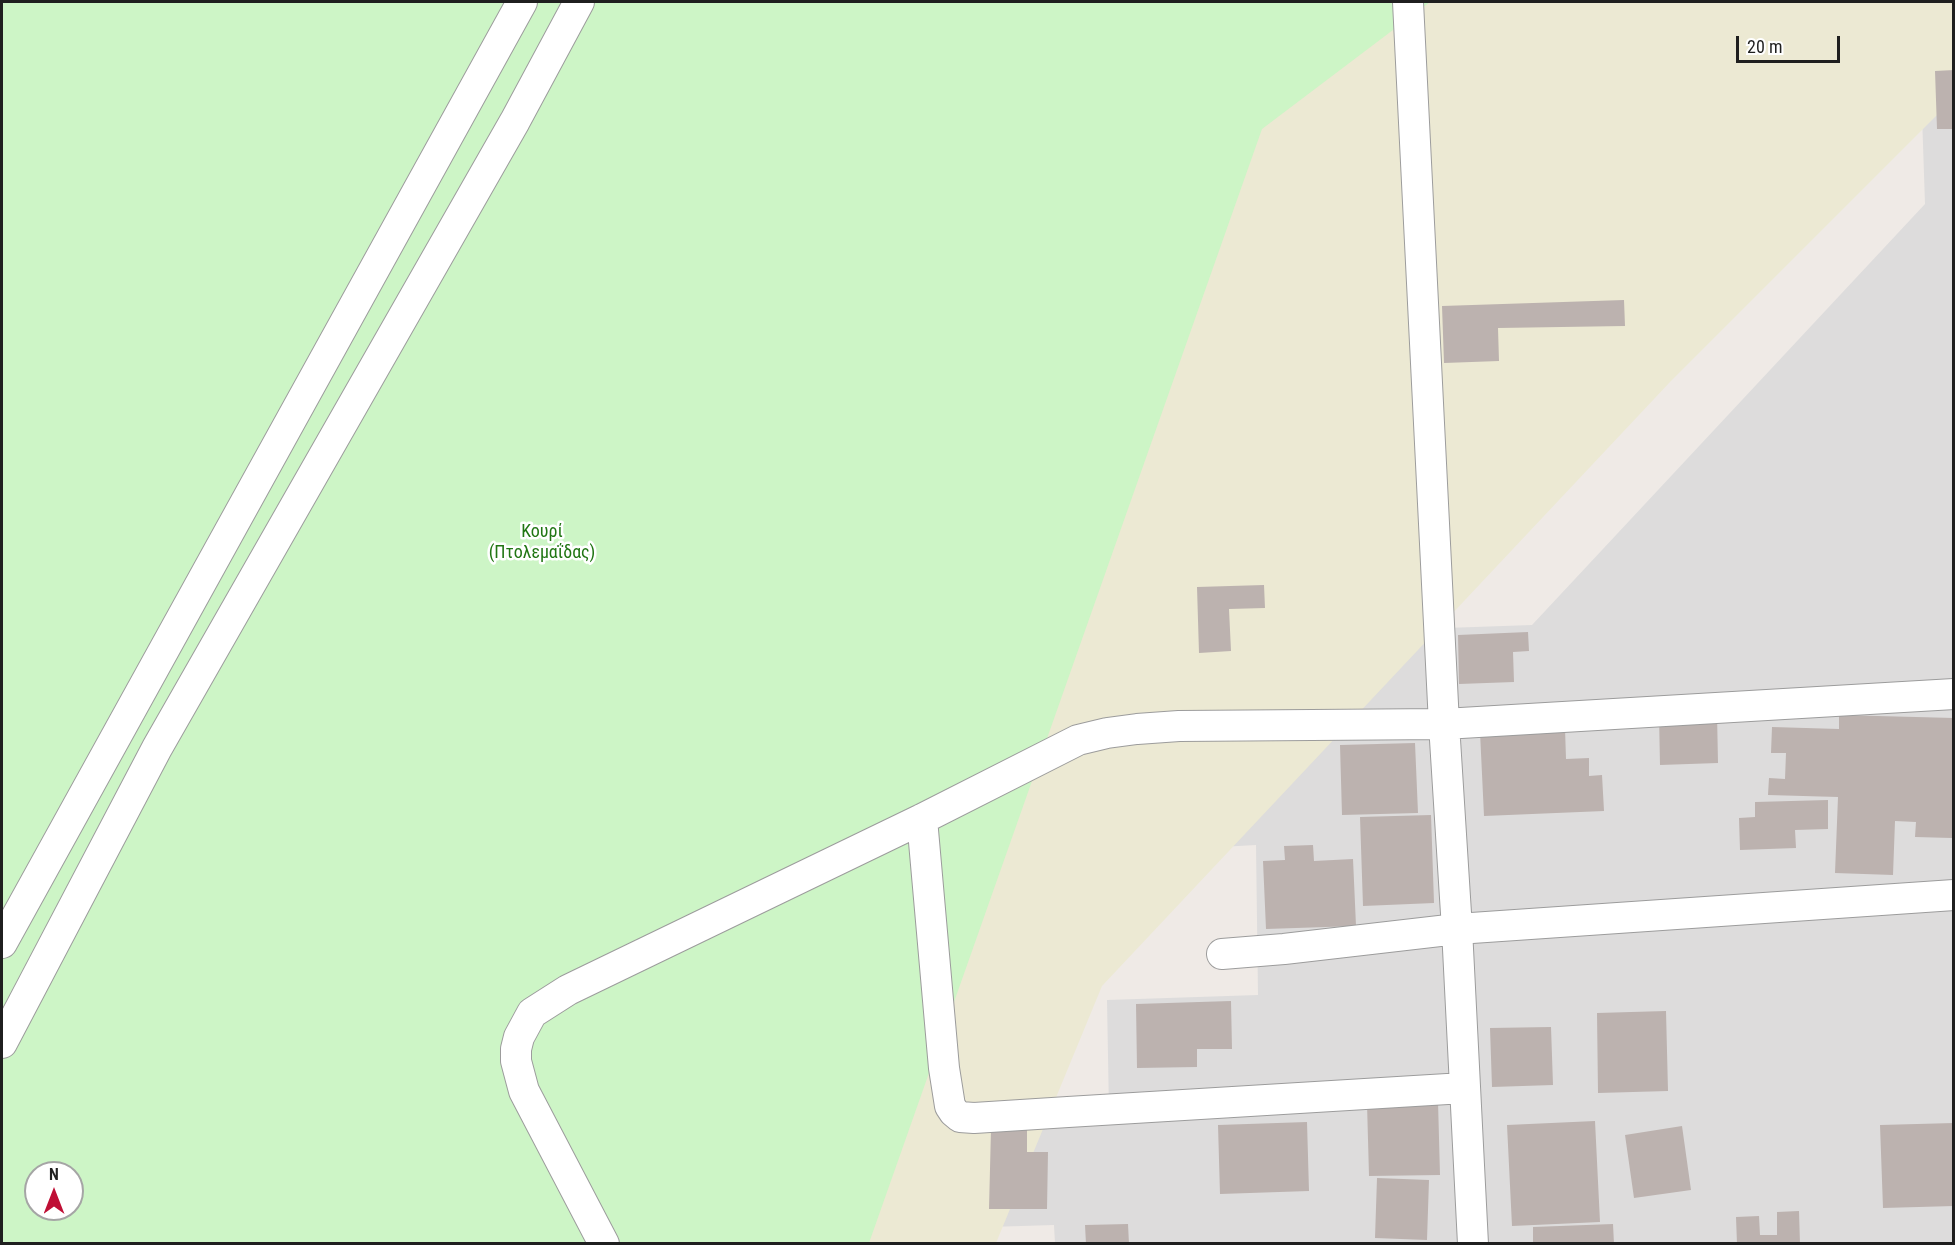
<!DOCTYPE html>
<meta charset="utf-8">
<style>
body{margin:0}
#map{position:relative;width:1955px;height:1245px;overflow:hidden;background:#efeae6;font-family:"Roboto Condensed",sans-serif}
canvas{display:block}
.frame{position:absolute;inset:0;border:3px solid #1f1f1f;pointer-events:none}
.north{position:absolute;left:24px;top:1161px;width:60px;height:60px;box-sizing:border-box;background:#fff;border:2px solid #a5a5a5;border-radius:50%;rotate:0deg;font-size:16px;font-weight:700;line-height:24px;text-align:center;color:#1f1f1f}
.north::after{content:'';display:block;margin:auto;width:21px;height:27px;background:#bf0f35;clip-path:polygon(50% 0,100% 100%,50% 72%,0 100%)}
.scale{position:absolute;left:1736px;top:36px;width:104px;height:27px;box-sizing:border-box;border:3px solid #1f1f1f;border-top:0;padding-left:8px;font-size:18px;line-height:21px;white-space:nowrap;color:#1f1f1f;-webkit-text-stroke:4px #fff;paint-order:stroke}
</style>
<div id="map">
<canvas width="1955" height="1245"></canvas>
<div class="frame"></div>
<div class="north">N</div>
<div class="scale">20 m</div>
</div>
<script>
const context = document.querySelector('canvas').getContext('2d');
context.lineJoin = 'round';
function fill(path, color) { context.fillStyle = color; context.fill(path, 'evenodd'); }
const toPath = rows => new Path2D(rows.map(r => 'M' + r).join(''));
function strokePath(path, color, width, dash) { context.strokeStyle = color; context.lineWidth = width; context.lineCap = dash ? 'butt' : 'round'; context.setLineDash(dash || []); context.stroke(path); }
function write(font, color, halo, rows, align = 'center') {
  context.font = font + ' "Roboto Condensed",sans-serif'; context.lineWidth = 5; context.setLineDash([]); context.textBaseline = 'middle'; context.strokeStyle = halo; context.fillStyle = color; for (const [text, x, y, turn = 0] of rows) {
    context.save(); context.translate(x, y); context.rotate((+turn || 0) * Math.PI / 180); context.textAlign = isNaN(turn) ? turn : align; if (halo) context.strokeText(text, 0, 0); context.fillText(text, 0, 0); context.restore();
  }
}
fill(toPath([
 [1953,54,1953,1243,1055,1243,1054,1225,956,1228,956,1114,1109,1112,1107,1000,1258,995,1256,845,1203,848,1417,629,1532,625,1925,204,1920,55]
]), '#dddcdc');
fill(toPath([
 [2,2,1953,2,1953,99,1670,382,1102,986,996,1243,2,1244],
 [36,1173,72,1173,72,1209,36,1209]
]), '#ece9d3');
fill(toPath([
 [2,2,1430,2,1262,129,869,1243,2,1244],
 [36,1173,72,1173,72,1209,36,1209]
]), '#cdf5c6');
fill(toPath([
 [1954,70,1954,129,1937,129,1935,71],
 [1624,300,1625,326,1498,328,1499,361,1444,363,1442,306],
 [1264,585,1265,608,1229,609,1231,651,1199,653,1197,587],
 [1528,632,1529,651,1513,652,1514,682,1459,684,1458,635],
 [1717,713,1718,763,1660,765,1659,715],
 [1839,715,1954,718,1952,838,1915,837,1916,822,1895,821,1893,875,1835,873,1838,797,1768,795,1769,778,1785,779,1786,753,1771,753,1772,727,1839,729],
 [1565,728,1566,759,1589,758,1589,776,1602,775,1604,811,1484,816,1480,732],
 [1415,743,1418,813,1342,815,1340,745],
 [1828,800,1828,829,1795,830,1796,848,1740,850,1739,818,1755,817,1755,802],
 [1431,815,1434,903,1363,906,1360,817],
 [1313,845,1314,861,1353,859,1356,926,1266,929,1263,861,1285,860,1284,846],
 [1231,1001,1232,1049,1197,1049,1197,1067,1137,1068,1136,1004],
 [1666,1011,1668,1091,1598,1093,1597,1013],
 [1551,1027,1553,1085,1492,1087,1490,1028],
 [1438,1101,1440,1175,1369,1176,1367,1103],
 [1595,1121,1600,1222,1512,1226,1507,1125],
 [1307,1122,1309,1191,1220,1194,1218,1125],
 [1954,1123,1954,1206,1883,1208,1880,1125],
 [1682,1126,1691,1190,1634,1198,1625,1135],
 [991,1129,1027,1129,1027,1152,1048,1152,1047,1209,989,1209],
 [1377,1178,1429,1180,1427,1240,1375,1238],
 [1799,1211,1800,1244,1737,1244,1736,1217,1759,1216,1760,1235,1777,1235,1777,1212],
 [1128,1224,1129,1244,1086,1244,1085,1225],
 [1613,1224,1614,1244,1533,1244,1533,1227]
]), '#bcb2af');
const minor = toPath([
 [1408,2,1444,724,1457,929,1473,1244],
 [922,819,944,1068,950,1106,954,1112,960,1117,974,1118,1068,1112,1464,1088],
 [2,943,522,2],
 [1222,954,1284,949,1457,929,1954,895],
 [2,1043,157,748,515,121,579,2],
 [604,1244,524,1091,516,1061,516,1049,519,1037,532,1013,568,990,922,819,1078,740,1107,733,1137,729,1179,726,1444,724,1954,694]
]);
strokePath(minor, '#9c9c9c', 32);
strokePath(minor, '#fff', 30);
write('18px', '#217614', '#fff', [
 ["Κουρί",542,532],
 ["(Πτολεμαΐδας)",542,553]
]);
</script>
